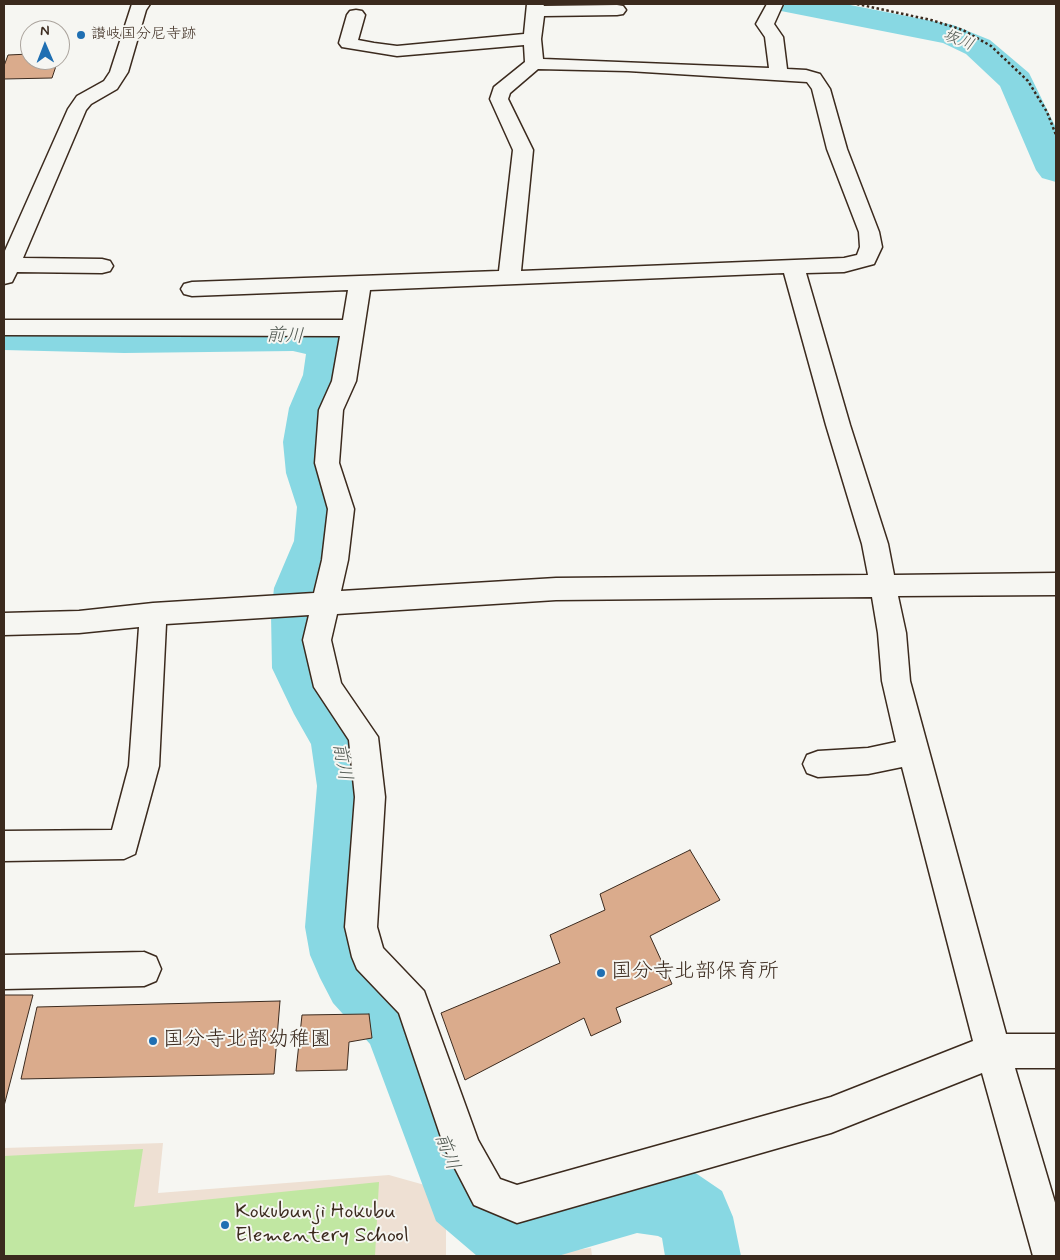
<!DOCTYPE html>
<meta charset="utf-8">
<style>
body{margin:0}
#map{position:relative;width:1060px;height:1260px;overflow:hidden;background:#f6f6f2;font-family:Mynerve,sans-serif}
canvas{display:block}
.frame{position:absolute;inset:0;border:5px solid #3b2a1e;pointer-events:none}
.north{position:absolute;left:20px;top:20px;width:50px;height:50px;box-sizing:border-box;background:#f6f6f2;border:1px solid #aba49d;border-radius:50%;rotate:359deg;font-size:14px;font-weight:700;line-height:20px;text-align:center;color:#3b2a1e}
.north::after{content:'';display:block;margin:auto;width:18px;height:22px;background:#1f6fb2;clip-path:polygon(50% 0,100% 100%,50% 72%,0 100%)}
</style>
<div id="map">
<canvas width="1060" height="1260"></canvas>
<div class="frame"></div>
<div class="north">N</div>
</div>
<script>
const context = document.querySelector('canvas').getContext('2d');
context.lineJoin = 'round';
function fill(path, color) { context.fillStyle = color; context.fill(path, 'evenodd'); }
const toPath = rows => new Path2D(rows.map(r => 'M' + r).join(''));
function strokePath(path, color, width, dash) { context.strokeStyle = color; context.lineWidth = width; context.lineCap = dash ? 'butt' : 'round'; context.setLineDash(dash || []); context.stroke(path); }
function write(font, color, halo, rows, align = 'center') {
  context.font = font + ' Mynerve,"Klee One",sans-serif'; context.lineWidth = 4; context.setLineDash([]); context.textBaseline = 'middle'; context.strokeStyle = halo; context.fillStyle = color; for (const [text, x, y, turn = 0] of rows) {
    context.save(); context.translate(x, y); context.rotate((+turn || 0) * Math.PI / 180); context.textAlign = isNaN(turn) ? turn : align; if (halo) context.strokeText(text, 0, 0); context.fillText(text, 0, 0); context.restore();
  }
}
fill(toPath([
 [163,1143,158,1193,389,1175,446,1191,446,1256,4,1256,4,1148],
 [591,1248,592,1256,528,1256]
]), '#eee0d3');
fill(toPath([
 [143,1149,134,1207,379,1182,375,1256,4,1256,4,1156]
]), '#c1e7a2');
fill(toPath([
 [776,4,845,4,953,25,990,40,1029,73,1056,128,1056,182,1042,178,1036,170,1000,86,966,54,943,43,781,11,776,4],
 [4,320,124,323,293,321,316,323,332,327,346,339,353,350,349,375,337,408,331,442,336,473,347,507,346,541,328,588,325,615,328,667,369,739,377,786,371,927,374,944,381,955,420,998,489,1169,512,1189,547,1184,637,1159,671,1163,697,1174,722,1191,733,1217,741,1256,665,1256,662,1238,658,1236,637,1233,558,1256,477,1256,436,1221,370,1044,333,1003,320,978,310,955,305,927,317,786,311,744,294,714,272,668,271,615,274,588,294,541,297,507,286,473,283,442,289,408,303,375,306,354,293,351,124,353,4,350,4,320]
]), '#88d8e3');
const building = toPath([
 [30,54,30,60,58,60,52,78,4,79,4,66,8,55,30,54],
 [690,850,720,900,650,936,672,984,616,1008,621,1022,591,1036,584,1018,465,1080,441,1013,560,963,550,935,605,910,600,894,690,850],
 [4,995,33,995,4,1106,4,995],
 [280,1001,274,1074,21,1079,37,1007,280,1001],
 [369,1014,372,1038,349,1042,347,1070,296,1071,302,1015,369,1014]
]);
fill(building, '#daab8c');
strokePath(building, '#3b2a1e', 1);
const minor = toPath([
 [132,4,150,4,146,10,128,72,117,89,91,104,86,110,23,258,102,259,110,261,113,266,110,271,102,273,17,272,12,282,4,284,4,253,68,109,77,96,104,81,110,72,132,4],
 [527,4,543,4,544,6,617,5,623,6,626,10,623,14,617,15,544,16,541,39,543,59,769,68,765,37,756,24,767,4,783,4,774,24,783,37,787,69,806,70,820,74,830,89,847,149,879,232,882,247,874,264,844,272,806,273,850,425,888,544,894,575,1056,573,1056,595,898,596,906,633,910,681,1006,1034,1056,1034,1056,1068,1015,1068,1056,1206,1056,1256,1033,1256,982,1073,831,1133,517,1223,474,1205,445,1149,399,1013,357,969,352,957,345,927,355,797,349,740,314,687,303,640,309,615,166,624,159,766,135,854,124,859,4,861,4,831,112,830,129,766,139,627,79,633,4,635,4,613,79,611,153,603,314,593,322,560,328,509,315,463,319,410,332,381,340,336,4,335,4,320,343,320,348,290,192,296,184,294,181,289,184,284,192,282,499,271,513,150,490,99,494,87,525,62,524,45,397,56,348,48,342,47,339,43,347,15,350,11,356,10,362,11,365,15,358,40,374,43,397,46,524,34,527,4],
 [538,69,628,71,807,82,812,89,827,149,859,232,860,247,857,255,844,258,521,271,533,150,508,99,510,93,538,69],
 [784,273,826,425,862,544,868,575,556,578,341,591,348,560,354,509,339,463,343,410,356,381,370,290,784,273],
 [872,597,878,633,882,681,896,742,868,748,818,751,807,755,803,764,807,773,818,777,868,774,902,767,973,1041,831,1097,517,1185,500,1179,478,1140,424,991,383,948,377,927,385,797,378,737,341,683,331,640,337,614,556,600,872,597],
 [144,952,156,957,161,969,156,981,144,986,4,989,4,955,144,952]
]);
strokePath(minor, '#3b2a1e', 3);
strokePath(toPath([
 [857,4,931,20,963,30,991,46,1028,81,1047,112,1056,135]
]), '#3b2a1e', 2.5, [2.5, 2.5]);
fill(minor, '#f6f6f2');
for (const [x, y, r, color] of [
 [81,35,5,"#1f6fb2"],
 [601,973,5,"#1f6fb2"],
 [153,1041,5,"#1f6fb2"],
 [225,1225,5,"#1f6fb2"]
]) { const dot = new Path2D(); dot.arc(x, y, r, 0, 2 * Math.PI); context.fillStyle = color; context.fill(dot); strokePath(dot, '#f6f6f2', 2); }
write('15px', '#3b2a1e', '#f6f6f2', [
 ["讃岐国分尼寺跡",91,35]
], 'left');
write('italic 16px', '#4e564f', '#f6f6f2', [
 ["坂川",958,41,22]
]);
write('italic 19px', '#4e564f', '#f6f6f2', [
 ["前川",285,337,2],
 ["前川",341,762,80],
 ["前川",446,1152,69]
]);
write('21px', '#3b2a1e', '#f6f6f2', [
 ["国分寺北部保育所",611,973],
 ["国分寺北部幼稚園",163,1041],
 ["Kokubunji Hokubu",235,1213],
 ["Elementery School",235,1237]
], 'left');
</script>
